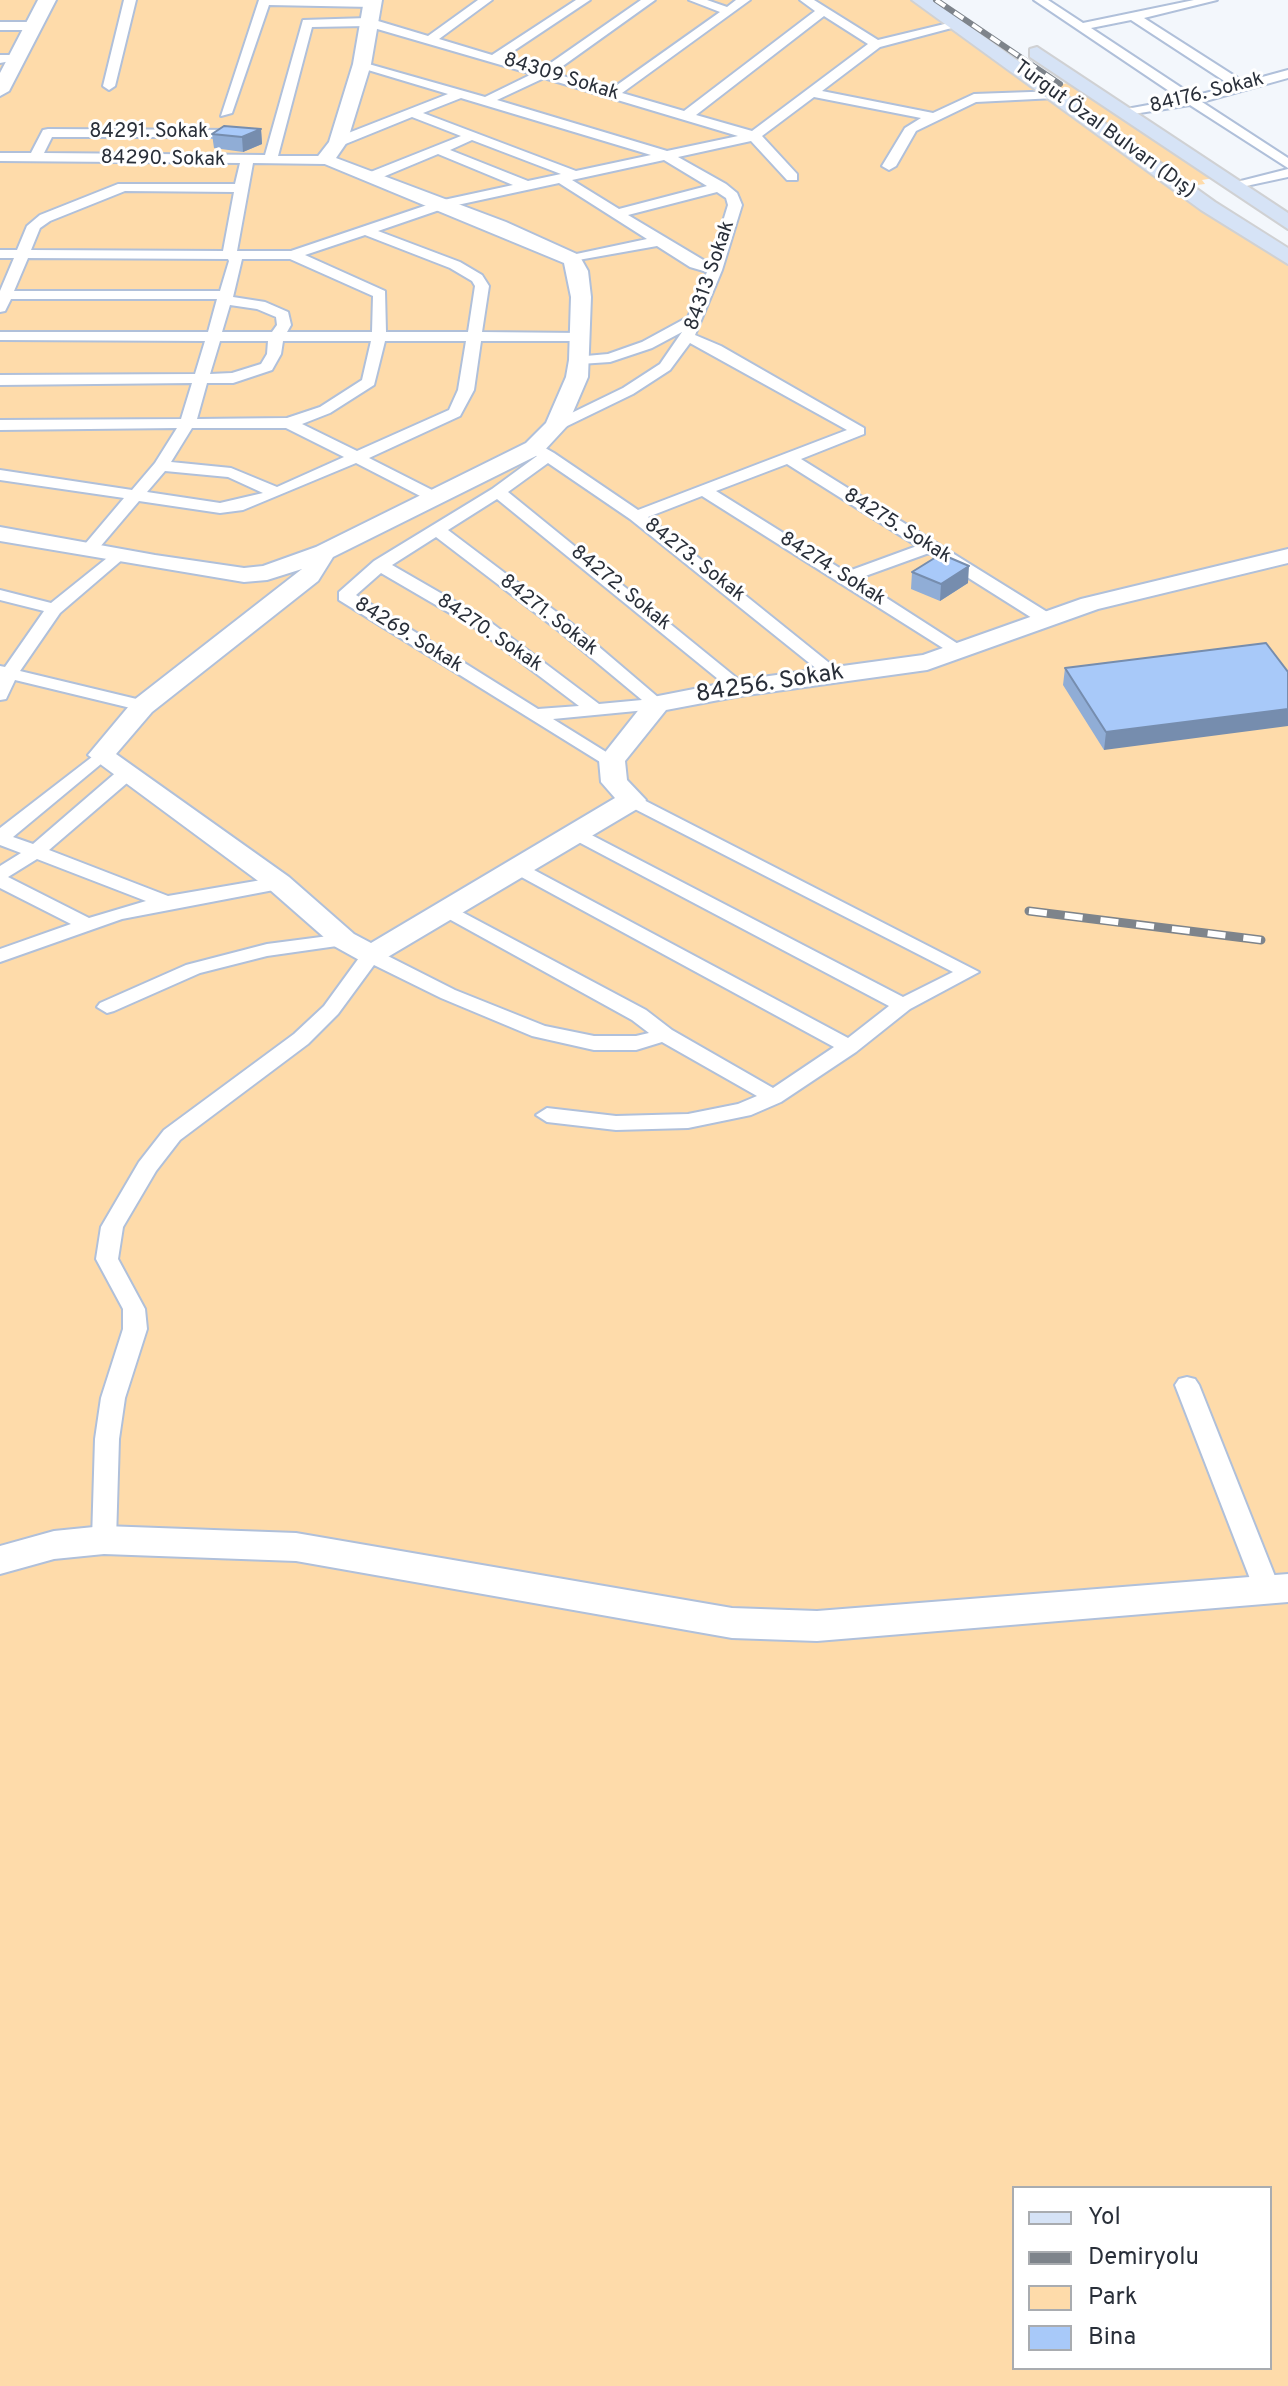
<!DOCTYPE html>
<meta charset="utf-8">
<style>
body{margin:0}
#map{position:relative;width:1288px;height:2386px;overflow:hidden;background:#f3f7fc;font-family:Overpass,sans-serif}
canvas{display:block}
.legend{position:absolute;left:1012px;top:2186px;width:260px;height:184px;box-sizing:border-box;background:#fff;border:2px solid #a9acb0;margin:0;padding:10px 14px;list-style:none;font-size:24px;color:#292f39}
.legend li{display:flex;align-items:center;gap:16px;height:40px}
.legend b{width:40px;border:2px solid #a9acb0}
</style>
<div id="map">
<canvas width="1288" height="2386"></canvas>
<ul class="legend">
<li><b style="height:10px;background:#d6e3f6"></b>Yol</li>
<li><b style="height:10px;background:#7e848b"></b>Demiryolu</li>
<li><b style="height:22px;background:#fedbaa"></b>Park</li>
<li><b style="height:22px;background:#a8c9f9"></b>Bina</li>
</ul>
</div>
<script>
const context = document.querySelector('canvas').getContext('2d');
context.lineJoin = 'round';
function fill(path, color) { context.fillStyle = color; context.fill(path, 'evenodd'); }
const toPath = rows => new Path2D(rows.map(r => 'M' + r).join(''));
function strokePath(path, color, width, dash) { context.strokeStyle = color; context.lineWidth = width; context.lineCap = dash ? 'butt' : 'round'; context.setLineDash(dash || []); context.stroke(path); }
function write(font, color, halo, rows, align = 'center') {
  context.font = font + ' Overpass,sans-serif'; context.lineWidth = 6; context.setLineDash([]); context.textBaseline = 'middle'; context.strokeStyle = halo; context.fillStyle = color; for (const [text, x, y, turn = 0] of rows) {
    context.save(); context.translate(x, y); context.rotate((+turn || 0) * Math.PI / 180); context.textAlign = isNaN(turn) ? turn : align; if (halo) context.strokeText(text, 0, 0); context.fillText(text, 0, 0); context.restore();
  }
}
fill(toPath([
 [0,0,912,0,1288,258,1288,2386,0,2386],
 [1014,2188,1270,2188,1270,2368,1014,2368],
 [1072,82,1214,178,1202,180,1205,184,1189,186,1054,86]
]), '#fedbaa');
const street = toPath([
 [124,0,136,0,115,86,109,90,103,86,124,0],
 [259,0,374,0,378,3,372,7,269,5,232,113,221,116,259,0],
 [478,0,492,0,439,39,492,55,576,0,590,0,503,58,542,69,641,0,655,0,553,73,610,90,720,12,689,0,707,0,727,7,736,0,750,0,622,93,684,111,815,11,800,0,814,0,878,40,957,21,963,25,880,47,822,91,933,113,974,94,1059,91,1059,97,1055,98,976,102,916,131,896,166,889,170,882,166,905,128,921,118,814,97,762,136,797,174,797,180,787,180,751,141,678,157,726,184,737,193,742,205,722,270,695,335,721,346,864,428,864,434,801,459,1052,615,1052,623,1040,623,929,553,857,579,969,651,966,655,954,655,702,496,648,517,843,674,834,679,828,678,630,519,548,463,508,492,749,688,740,693,734,692,497,499,448,530,571,623,666,704,657,709,553,719,619,760,622,764,613,770,339,600,339,592,374,561,492,489,537,456,528,451,528,445,540,445,554,453,638,510,847,430,690,343,670,370,633,394,561,429,551,429,551,423,623,388,660,364,682,332,652,348,610,362,580,364,575,363,575,357,608,354,642,342,688,317,707,272,690,267,657,246,567,262,567,256,647,239,559,183,448,207,378,231,460,262,482,275,489,286,482,332,581,333,588,337,581,341,481,341,474,390,460,416,369,458,438,493,438,499,426,499,356,463,243,510,220,513,139,501,94,554,88,555,80,550,124,498,0,480,0,470,132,490,155,463,177,428,0,430,0,420,181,419,192,383,0,385,0,375,195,374,205,341,0,340,0,332,208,332,217,299,11,299,5,311,0,312,0,291,14,258,0,258,0,250,17,250,27,226,40,215,118,184,235,184,240,163,0,161,0,153,31,153,43,130,48,129,242,130,248,134,247,137,52,137,44,153,265,155,303,20,368,18,428,36,478,0],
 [824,16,868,44,752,131,696,115,824,16],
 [367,26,532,74,485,97,358,61,358,67,448,94,333,139,333,145,343,145,412,117,461,136,368,173,368,179,378,179,438,154,513,185,439,201,291,251,237,251,253,163,325,164,332,160,325,156,278,156,312,27,367,26],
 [544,78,681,119,738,136,667,151,497,100,544,78],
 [461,98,651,155,576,171,423,113,461,98],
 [472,140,561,174,528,181,450,150,472,140],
 [664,160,707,186,619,209,572,180,664,160],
 [125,191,234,192,223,251,31,250,40,228,50,221,125,191],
 [717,192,726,198,728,205,710,264,628,215,717,192],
 [365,235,450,268,472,281,475,286,468,332,386,332,385,291,305,255,365,235],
 [28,258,228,259,229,261,220,291,14,291,28,258],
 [242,259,290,259,373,296,372,332,287,332,291,325,288,312,265,302,233,297,242,259],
 [230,305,257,309,276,317,277,325,272,332,222,332,230,305],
 [220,341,268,341,267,354,261,364,232,373,210,374,220,341],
 [283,341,371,341,362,380,320,407,287,418,197,419,207,383,233,383,272,370,281,354,283,341],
 [385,341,466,341,458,390,449,410,357,451,302,424,330,413,374,385,385,341],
 [192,428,286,428,344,457,277,487,231,468,171,462,192,428],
 [787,464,917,546,846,572,716,491,787,464],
 [165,471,228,477,263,493,220,503,147,492,165,471],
 [436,537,559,631,642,700,599,704,489,621,392,565,436,537],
 [381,573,477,629,579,706,538,709,356,595,381,573],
 [1034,0,1048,0,1083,23,1194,0,1217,0,1144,18,1244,82,1288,70,1288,78,1202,102,1288,158,1288,168,1190,105,1121,116,1121,110,1181,99,1034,0],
 [1131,20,1232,86,1194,96,1091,28,1131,20],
 [0,22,31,22,37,26,31,30,0,30,0,22],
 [0,55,15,55,21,59,0,63,0,55],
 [1288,169,1288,177,1232,189,1225,185,1288,169],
 [117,550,123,551,123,559,60,613,20,671,149,702,149,710,143,711,15,680,6,699,0,700,0,666,5,667,44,611,0,600,0,590,51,603,117,550],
 [101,750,110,755,107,759,13,837,33,844,120,769,127,767,136,773,134,777,49,850,168,896,279,877,289,883,279,889,122,919,0,962,0,949,71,924,0,888,0,866,21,853,0,845,0,828,101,750],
 [37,859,146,901,89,918,8,877,37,859],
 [632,794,979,972,910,1009,856,1052,781,1102,751,1115,688,1128,616,1130,547,1122,536,1115,547,1108,616,1116,688,1114,738,1104,757,1096,662,1042,636,1050,594,1050,532,1036,441,998,374,965,338,1014,308,1044,180,1140,156,1171,123,1227,118,1259,145,1309,147,1329,125,1398,119,1439,116,1540,113,1547,104,1549,95,1547,92,1540,95,1439,101,1398,123,1329,123,1309,96,1259,101,1227,139,1162,164,1130,294,1034,324,1006,364,951,378,951,455,990,545,1026,594,1036,636,1036,649,1033,632,1020,440,914,437,910,447,904,646,1010,672,1030,773,1088,834,1047,514,873,511,869,521,863,848,1038,889,1006,571,838,569,834,571,830,578,828,903,997,953,972,625,804,623,800,632,794],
 [344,934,354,940,351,944,267,956,200,973,114,1011,107,1013,97,1007,100,1003,186,965,267,944,344,934],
 [1187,1377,1195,1379,1199,1385,1280,1589,1276,1596,1267,1599,1258,1596,1254,1589,1175,1385,1179,1379,1187,1377]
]);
const secondary = toPath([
 [38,0,56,0,9,91,0,96,0,73,38,0],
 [364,0,382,0,371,64,347,142,336,158,506,222,579,255,588,271,591,297,588,377,567,426,542,453,333,557,318,581,152,712,116,754,289,877,354,934,371,943,615,798,601,782,599,760,648,698,740,680,923,655,1081,599,1288,549,1288,563,1098,609,927,670,740,696,666,710,625,761,627,780,646,800,642,806,381,961,361,961,334,946,269,889,88,755,134,700,302,569,267,580,244,582,0,541,0,527,155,555,244,568,263,566,316,547,526,443,546,423,566,377,569,360,571,297,564,263,315,160,329,142,353,64,364,0],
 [104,1526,296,1533,732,1608,817,1611,1288,1574,1288,1602,817,1641,732,1638,296,1561,104,1554,54,1559,0,1574,0,1546,54,1531,104,1526]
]);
const primary = toPath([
 [912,0,933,0,1215,202,1288,248,1288,264,1201,210,912,0],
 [1037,47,1288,213,1288,229,1030,57,1030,49,1037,47]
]);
strokePath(street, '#b0c0da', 4);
strokePath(secondary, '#b0c0da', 4);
strokePath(primary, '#d0d1d3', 4);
fill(street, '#fff');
fill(secondary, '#fff');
fill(primary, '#d6e3f6');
const railFar1 = toPath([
 [936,0,1060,84]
]);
const rail = toPath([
 [1029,911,1261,940]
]);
strokePath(railFar1, '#7e848b', 6);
strokePath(rail, '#7e848b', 9);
strokePath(railFar1, '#fff', 4, [11]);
strokePath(rail, '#fff', 6, [18]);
fill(toPath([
 [261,129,262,144,243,152,214,148,212,134],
 [912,572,968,583,940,601,911,589],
 [1266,643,1104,750,1063,685,1065,668]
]), '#90add6');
fill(toPath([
 [261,129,262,144,243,152,242,137],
 [969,566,968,583,940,601,941,584],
 [1288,709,1288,726,1104,750,1106,732]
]), '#768dae');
const building = toPath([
 [224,126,261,129,242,137,212,134,224,126],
 [941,554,969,566,941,584,912,572,941,554],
 [1266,643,1288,672,1288,709,1106,732,1065,668,1266,643]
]);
fill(building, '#a8c9f9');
strokePath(building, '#768dae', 2);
write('20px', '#292f39', '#fff', [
 ["84309 Sokak",561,78,17],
 ["84176. Sokak",1207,94,-14],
 ["Turgut Özal Bulvarı (Dış)",1104,130,36],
 ["84291. Sokak",149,133],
 ["84290. Sokak",163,160,1],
 ["84313 Sokak",711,276,-71],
 ["84275. Sokak",897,527,32],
 ["84273. Sokak",694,561,38],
 ["84274. Sokak",832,570,32],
 ["84272. Sokak",620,589,39],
 ["84271. Sokak",548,616,38],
 ["84270. Sokak",489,634,34],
 ["84269. Sokak",408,636,32]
]);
write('24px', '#292f39', '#fff', [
 ["84256. Sokak",770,685,-9]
]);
</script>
